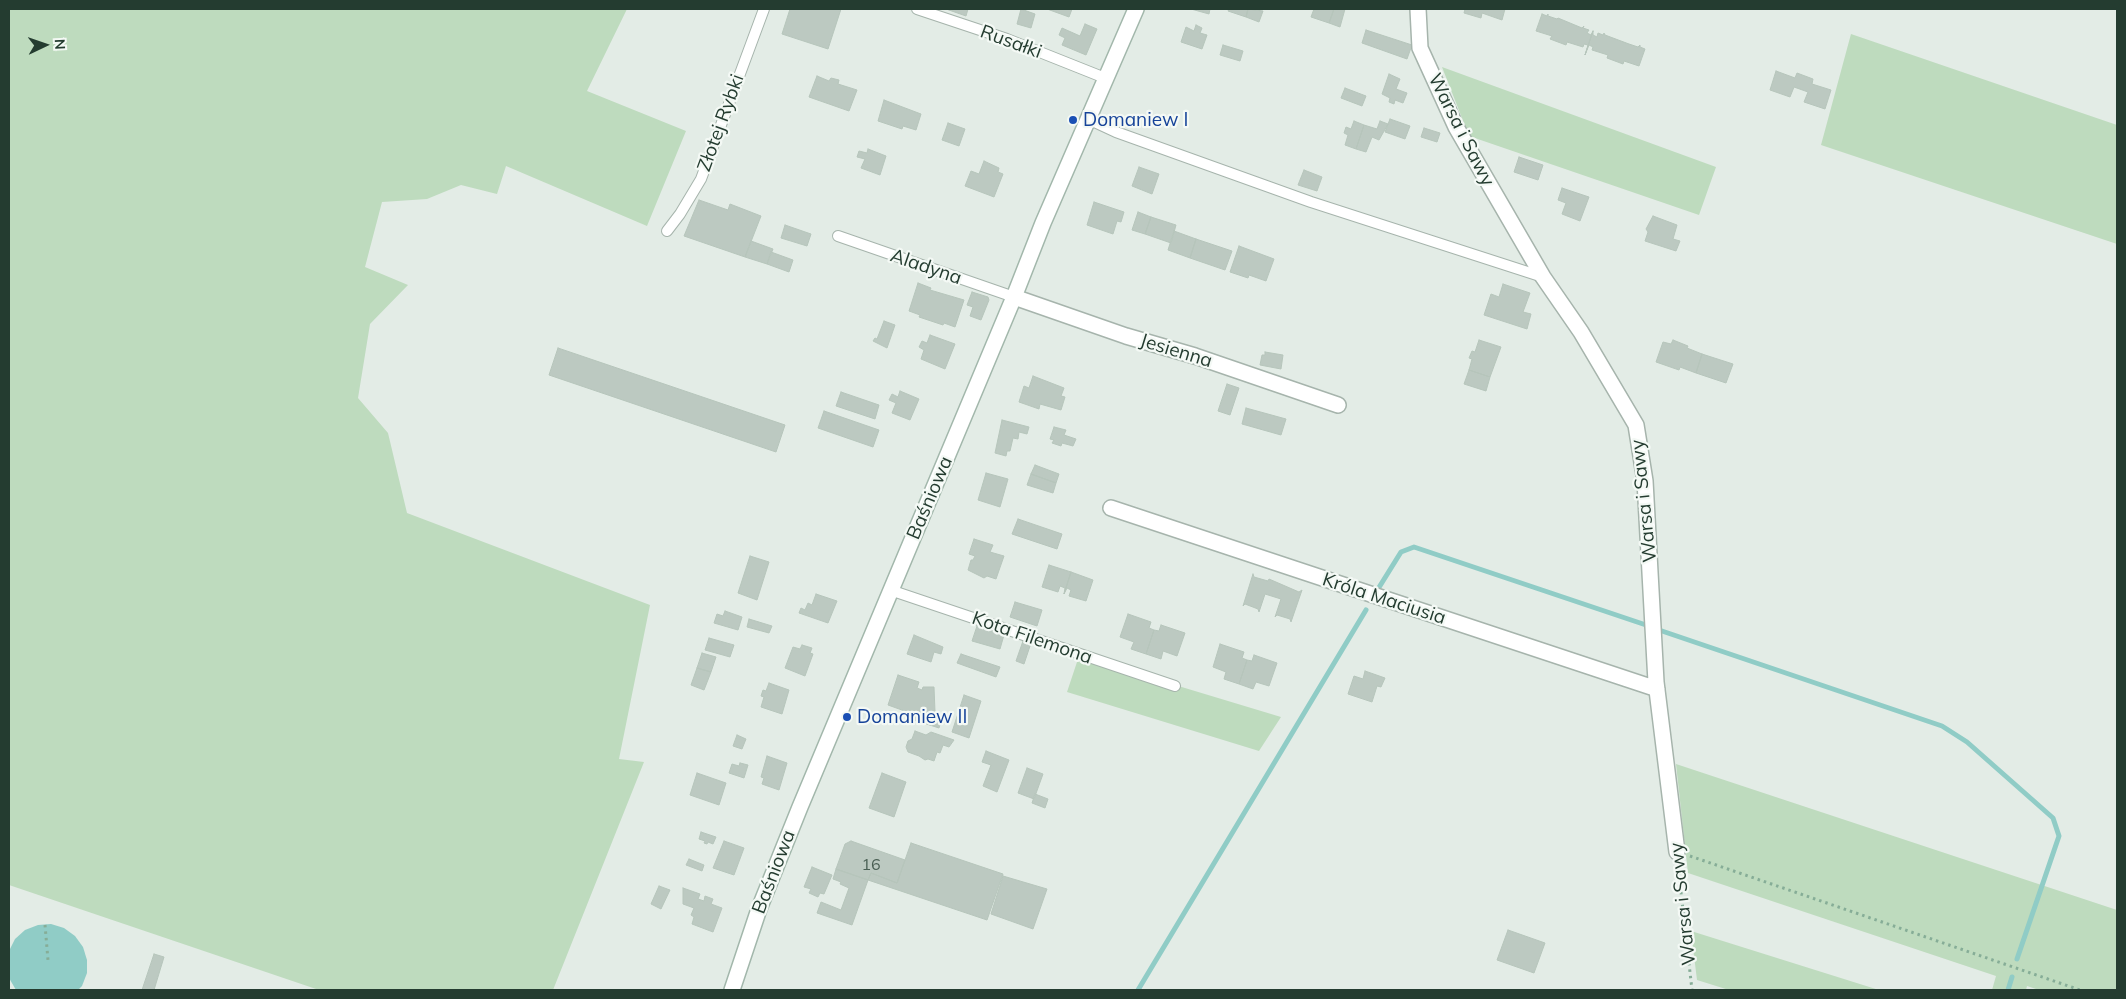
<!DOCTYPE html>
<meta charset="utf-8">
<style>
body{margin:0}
#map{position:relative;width:2126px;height:999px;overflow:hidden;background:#e3ece6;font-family:Mulish,sans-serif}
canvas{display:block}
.frame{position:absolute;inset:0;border:10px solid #243c30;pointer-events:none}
.north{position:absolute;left:20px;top:20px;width:50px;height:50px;-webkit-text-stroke:4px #f4f9f5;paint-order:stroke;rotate:87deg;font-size:14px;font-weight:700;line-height:20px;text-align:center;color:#243c30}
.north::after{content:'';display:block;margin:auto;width:18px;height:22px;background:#243c30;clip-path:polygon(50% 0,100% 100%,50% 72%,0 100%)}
</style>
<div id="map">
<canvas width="2126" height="999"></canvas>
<div class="frame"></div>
<div class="north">N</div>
</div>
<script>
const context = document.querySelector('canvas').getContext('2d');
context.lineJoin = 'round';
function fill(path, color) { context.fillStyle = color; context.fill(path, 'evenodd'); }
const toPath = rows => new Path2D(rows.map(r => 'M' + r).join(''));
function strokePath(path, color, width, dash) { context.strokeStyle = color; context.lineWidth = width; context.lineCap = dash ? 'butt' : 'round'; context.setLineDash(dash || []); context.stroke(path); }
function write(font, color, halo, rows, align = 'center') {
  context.font = font + ' Mulish,sans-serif'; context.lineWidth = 4.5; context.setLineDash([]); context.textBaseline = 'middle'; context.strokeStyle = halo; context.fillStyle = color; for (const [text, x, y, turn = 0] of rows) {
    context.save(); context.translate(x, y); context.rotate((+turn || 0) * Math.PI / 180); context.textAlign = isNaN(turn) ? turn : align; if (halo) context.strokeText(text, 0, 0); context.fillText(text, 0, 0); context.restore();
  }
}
fill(toPath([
 [9,9,627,9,587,91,686,131,647,226,506,166,497,194,461,185,427,199,382,202,365,267,408,285,370,324,358,398,388,433,407,513,650,605,619,759,644,762,553,990,319,990,9,885],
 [1851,34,2117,125,2117,244,1821,145],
 [1442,67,1716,167,1699,215,1469,136],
 [1079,656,1281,717,1259,751,1067,692],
 [1676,764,2117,910,2117,990,2039,990,2027,986,2026,990,1992,990,1996,976,1688,873],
 [1691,931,1879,990,1729,990,1697,980]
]), '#bedbbe');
fill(toPath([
 [51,924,64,928,75,936,83,947,87,960,87,973,82,986,78,990,16,990,9,978,9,951,15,939,25,930,38,925]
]), '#90ccc6');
strokePath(toPath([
 [1378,589,1401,552,1414,547,1649,626],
 [1659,630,1942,726,1967,742,2053,818,2059,836,2017,959],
 [1138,990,1366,610],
 [2008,990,2012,977]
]), '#90ccc6', 5);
const building = toPath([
 [790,9,841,9,828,49,782,34,790,9],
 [946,9,968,9,966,16,946,9],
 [1021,9,1035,14,1031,28,1017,24,1021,9],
 [1047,9,1072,9,1069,17,1047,9],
 [1191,9,1210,9,1209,14,1191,9],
 [1229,9,1248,9,1246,17,1228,11,1229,9],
 [1248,9,1263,11,1259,22,1246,17,1248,9],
 [1314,9,1334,9,1329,23,1311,17,1314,9],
 [1334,9,1345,9,1340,27,1329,23,1334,9],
 [1465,9,1505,9,1502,20,1482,13,1481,18,1464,13,1465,9],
 [1542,14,1547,16,1548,14,1548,16,1557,19,1558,18,1582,28,1584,26,1583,28,1589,30,1587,33,1591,35,1593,31,1585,55,1588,45,1584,44,1583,47,1567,42,1566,45,1550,39,1552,36,1536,31,1542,14],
 [1085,24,1097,29,1086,55,1062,45,1065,38,1059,35,1062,28,1080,36,1085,24],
 [1196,25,1202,28,1200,33,1207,35,1202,49,1181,42,1186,27,1194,31,1196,25],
 [1366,30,1412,45,1407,59,1362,43,1366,30],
 [1593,31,1593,35,1597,37,1598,33,1603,35,1604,33,1605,35,1629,44,1638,47,1640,45,1640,47,1645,49,1639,66,1624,61,1623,64,1607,58,1608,55,1592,50,1593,47,1589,45,1585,55,1593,31],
 [1223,45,1243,51,1240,61,1220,55,1223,45],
 [1776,71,1795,78,1797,73,1813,79,1812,84,1831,90,1825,109,1804,102,1808,92,1794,87,1790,97,1770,90,1776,71],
 [1389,74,1400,79,1396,89,1407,93,1403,103,1395,100,1394,104,1389,102,1390,98,1382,94,1389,74],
 [817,76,829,81,831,78,839,80,838,84,857,90,849,111,809,97,817,76],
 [1345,88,1366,96,1362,106,1341,98,1345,88],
 [884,100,921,114,916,130,903,126,902,129,878,121,884,100],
 [1390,119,1410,126,1405,139,1385,132,1390,119],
 [1354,121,1364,125,1356,149,1345,145,1348,135,1344,133,1346,127,1351,129,1354,121],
 [1380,121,1388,124,1379,140,1372,137,1366,152,1356,149,1364,125,1377,129,1380,121],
 [948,123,965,129,959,146,942,140,948,123],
 [1424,128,1440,133,1437,142,1421,137,1424,128],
 [868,149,886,156,880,175,861,168,865,159,857,157,859,151,867,153,868,149],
 [1519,157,1543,165,1538,180,1514,172,1519,157],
 [984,161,999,168,998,172,1003,174,994,197,965,186,971,171,979,174,984,161],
 [1139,167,1159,174,1152,194,1132,186,1139,167],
 [1304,170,1322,177,1317,191,1298,185,1304,170],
 [1562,188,1589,197,1580,221,1562,214,1566,203,1558,200,1562,188],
 [699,200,728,210,730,204,761,216,745,257,684,236,699,200],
 [1094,202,1124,212,1121,222,1117,221,1113,234,1087,225,1094,202],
 [1138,212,1151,217,1145,234,1132,230,1138,212],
 [1653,216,1677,225,1673,239,1680,241,1676,251,1645,241,1648,232,1646,229,1653,216],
 [1151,217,1176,225,1171,243,1145,234,1151,217],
 [785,225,811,234,807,246,781,238,785,225],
 [1174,231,1196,239,1190,258,1168,250,1174,231],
 [1196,239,1232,251,1225,270,1190,258,1196,239],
 [751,241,773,249,767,264,745,257,751,241],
 [1239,246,1274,259,1266,281,1249,275,1248,278,1230,272,1239,246],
 [771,252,793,260,789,272,767,264,771,252],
 [918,283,931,288,930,290,964,300,955,327,944,323,943,325,919,317,920,315,909,311,918,283],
 [1503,284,1530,293,1523,312,1531,314,1527,329,1484,315,1491,294,1499,297,1503,284],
 [972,292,988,297,989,300,981,320,970,316,973,307,967,305,972,292],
 [884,321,895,325,887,348,873,341,875,338,877,339,884,321],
 [930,335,955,344,945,369,921,359,924,350,919,347,922,341,927,343,930,335],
 [1479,340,1501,347,1490,377,1469,370,1472,359,1469,358,1472,351,1475,352,1479,340],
 [1673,340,1688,346,1687,348,1702,354,1696,373,1680,367,1679,370,1656,362,1663,342,1671,344,1673,340],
 [558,348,785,425,776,452,549,375,558,348],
 [1265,352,1283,355,1281,369,1260,365,1262,355,1265,355,1265,352],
 [1702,354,1733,364,1726,383,1696,373,1702,354],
 [1469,370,1490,377,1486,391,1464,384,1469,370],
 [1033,376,1064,388,1061,396,1065,397,1061,410,1040,404,1039,409,1019,402,1024,386,1029,388,1033,376],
 [1227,384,1239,388,1230,415,1218,411,1227,384],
 [900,391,919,399,910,420,892,413,896,403,889,400,892,394,898,397,900,391],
 [841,392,879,405,875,419,836,406,841,392],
 [1246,408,1286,419,1281,435,1242,424,1246,408],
 [824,411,879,430,873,447,818,428,824,411],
 [1002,420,1029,427,1027,434,1019,432,1018,439,1013,438,1010,451,1007,451,1006,456,995,453,1002,420],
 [1054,427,1066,430,1064,435,1076,439,1073,446,1062,443,1061,446,1052,443,1054,440,1050,439,1054,427],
 [1035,465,1059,474,1056,483,1031,474,1035,465],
 [986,473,1008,479,1000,507,978,500,986,473],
 [1031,474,1056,483,1053,493,1027,485,1031,474],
 [1018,519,1062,534,1057,549,1012,534,1018,519],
 [974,539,993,545,990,552,1004,556,996,579,987,576,984,578,968,570,971,560,973,560,975,556,969,554,974,539],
 [750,556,769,562,757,600,738,593,750,556],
 [1049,565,1071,572,1064,594,1065,588,1060,586,1058,592,1042,587,1049,565],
 [1071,572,1093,580,1086,601,1069,596,1071,590,1067,588,1064,594,1071,572],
 [1253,574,1254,577,1268,581,1269,579,1299,592,1302,590,1291,622,1290,619,1277,615,1275,617,1281,599,1265,594,1259,612,1258,609,1245,604,1243,606,1253,574],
 [816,594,837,601,828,623,799,613,801,608,805,610,808,603,812,605,816,594],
 [1015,602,1042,610,1037,626,1010,617,1015,602],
 [725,611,742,617,738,630,714,623,717,614,723,616,725,611],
 [1128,614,1151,622,1149,628,1154,630,1146,654,1131,649,1134,642,1120,637,1128,614],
 [749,619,772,626,769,633,747,627,749,619],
 [1161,625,1185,633,1177,656,1163,651,1161,659,1146,654,1154,630,1159,631,1161,625],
 [977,626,1004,635,1000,649,972,641,977,626],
 [914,635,943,647,941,654,934,652,931,662,907,654,914,635],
 [709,638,734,645,730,657,705,650,709,638],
 [1023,641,1031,643,1024,664,1016,661,1023,641],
 [1220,644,1244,652,1242,658,1247,660,1239,684,1224,679,1226,672,1213,667,1220,644],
 [802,645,812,648,810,653,813,654,805,676,785,668,793,647,800,649,802,645],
 [702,653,716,657,711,672,697,668,702,653],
 [961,654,1000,667,996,677,957,663,961,654],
 [1254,655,1277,663,1269,686,1256,682,1253,689,1239,684,1247,660,1252,661,1254,655],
 [697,668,711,672,704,690,691,685,697,668],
 [1365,671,1385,678,1381,687,1377,686,1372,702,1348,694,1354,676,1363,679,1365,671],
 [898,675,919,682,917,688,922,690,923,687,934,687,935,712,932,715,942,718,939,728,911,719,913,714,888,705,898,675],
 [769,683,789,690,782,714,761,707,764,697,761,696,763,690,766,691,769,683],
 [964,695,981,701,969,738,952,732,964,695],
 [915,731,926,735,931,732,954,740,949,747,943,745,940,753,937,752,934,761,928,759,925,760,919,756,908,752,906,747,908,741,912,739,915,731],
 [737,735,746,739,742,749,733,746,737,735],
 [986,751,1009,760,997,792,983,786,991,765,982,762,986,751],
 [767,756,787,763,779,790,762,784,764,778,761,777,767,756],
 [740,763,748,765,744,778,729,773,732,764,739,766,740,763],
 [1027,768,1043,774,1034,799,1018,793,1027,768],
 [697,773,726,783,719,805,690,795,697,773],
 [882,773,906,782,894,817,869,808,882,773],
 [1035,794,1048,799,1045,808,1032,803,1035,794],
 [701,832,716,837,713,844,708,842,707,844,704,843,705,841,699,839,701,832],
 [724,841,744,848,734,875,713,868,724,841],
 [851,841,905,860,897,883,871,873,868,880,836,869,845,844,851,841],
 [911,843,1003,874,987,920,868,880,871,873,897,883,911,843],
 [689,859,704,865,702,871,686,865,689,859],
 [812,867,832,875,824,894,820,893,818,897,809,893,811,889,804,887,812,867],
 [836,869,868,880,852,925,817,913,821,902,841,910,849,888,840,884,841,882,833,879,836,869],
 [1003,876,1047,889,1033,929,991,914,1003,876],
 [659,886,670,890,661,909,651,904,659,886],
 [683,888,700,894,698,899,704,901,705,896,713,899,711,904,722,908,713,932,692,924,694,917,691,915,694,908,683,904,683,888],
 [1508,930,1545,943,1534,973,1497,960,1508,930],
 [154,954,164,957,154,990,142,990,154,954]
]);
fill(building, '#bcc9c1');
strokePath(building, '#b6c5bb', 1);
const service = toPath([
 [917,9,1007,39,1105,78],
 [1088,119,1116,132,1311,202,1543,277],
 [667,231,680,214,701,179,764,9],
 [838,236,1014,297],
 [890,590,1175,686]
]);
const minor = toPath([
 [1418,9,1420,48,1456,127,1543,277,1581,332,1636,425,1645,481,1656,682,1677,852],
 [1014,297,1126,336,1195,356,1338,405],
 [1111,508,1657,689]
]);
const secondary = toPath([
 [732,990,759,909,800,807,1014,297,1043,223,1136,9]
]);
strokePath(service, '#a6b4ac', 12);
strokePath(minor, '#a6b4ac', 18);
strokePath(secondary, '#a2b7ab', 18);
strokePath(toPath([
 [1690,856,2080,990],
 [1678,866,1692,990],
 [45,925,48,960]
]), '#86ad97', 3, [2.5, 4]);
strokePath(service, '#fff', 10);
strokePath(minor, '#fff', 15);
strokePath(secondary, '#fff', 15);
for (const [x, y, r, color] of [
 [1073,120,5,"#1a4fb4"],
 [847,717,5,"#1a4fb4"]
]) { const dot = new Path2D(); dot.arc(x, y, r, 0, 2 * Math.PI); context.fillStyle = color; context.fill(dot); strokePath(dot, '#f4f9f5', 2); }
write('16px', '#4a5f54', null, [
 ["16",871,865]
]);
write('19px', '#243c30', '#f4f9f5', [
 ["Rusałki",1011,42,20],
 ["Złotej Rybki",721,123,-70],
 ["Warsa i Sawy",1461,130,63],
 ["Aladyna",926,267,19],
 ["Jesienna",1176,351,17],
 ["Baśniowa",930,498,-67],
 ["Warsa i Sawy",1644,501,-96],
 ["Króla Maciusia",1384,599,18],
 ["Kota Filemona",1032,638,19],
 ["Baśniowa",774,872,-69],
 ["Warsa i Sawy",1683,904,-96]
]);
write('19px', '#164399', '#f4f9f5', [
 ["Domaniew I",1083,120],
 ["Domaniew II",857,717]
], 'left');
</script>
